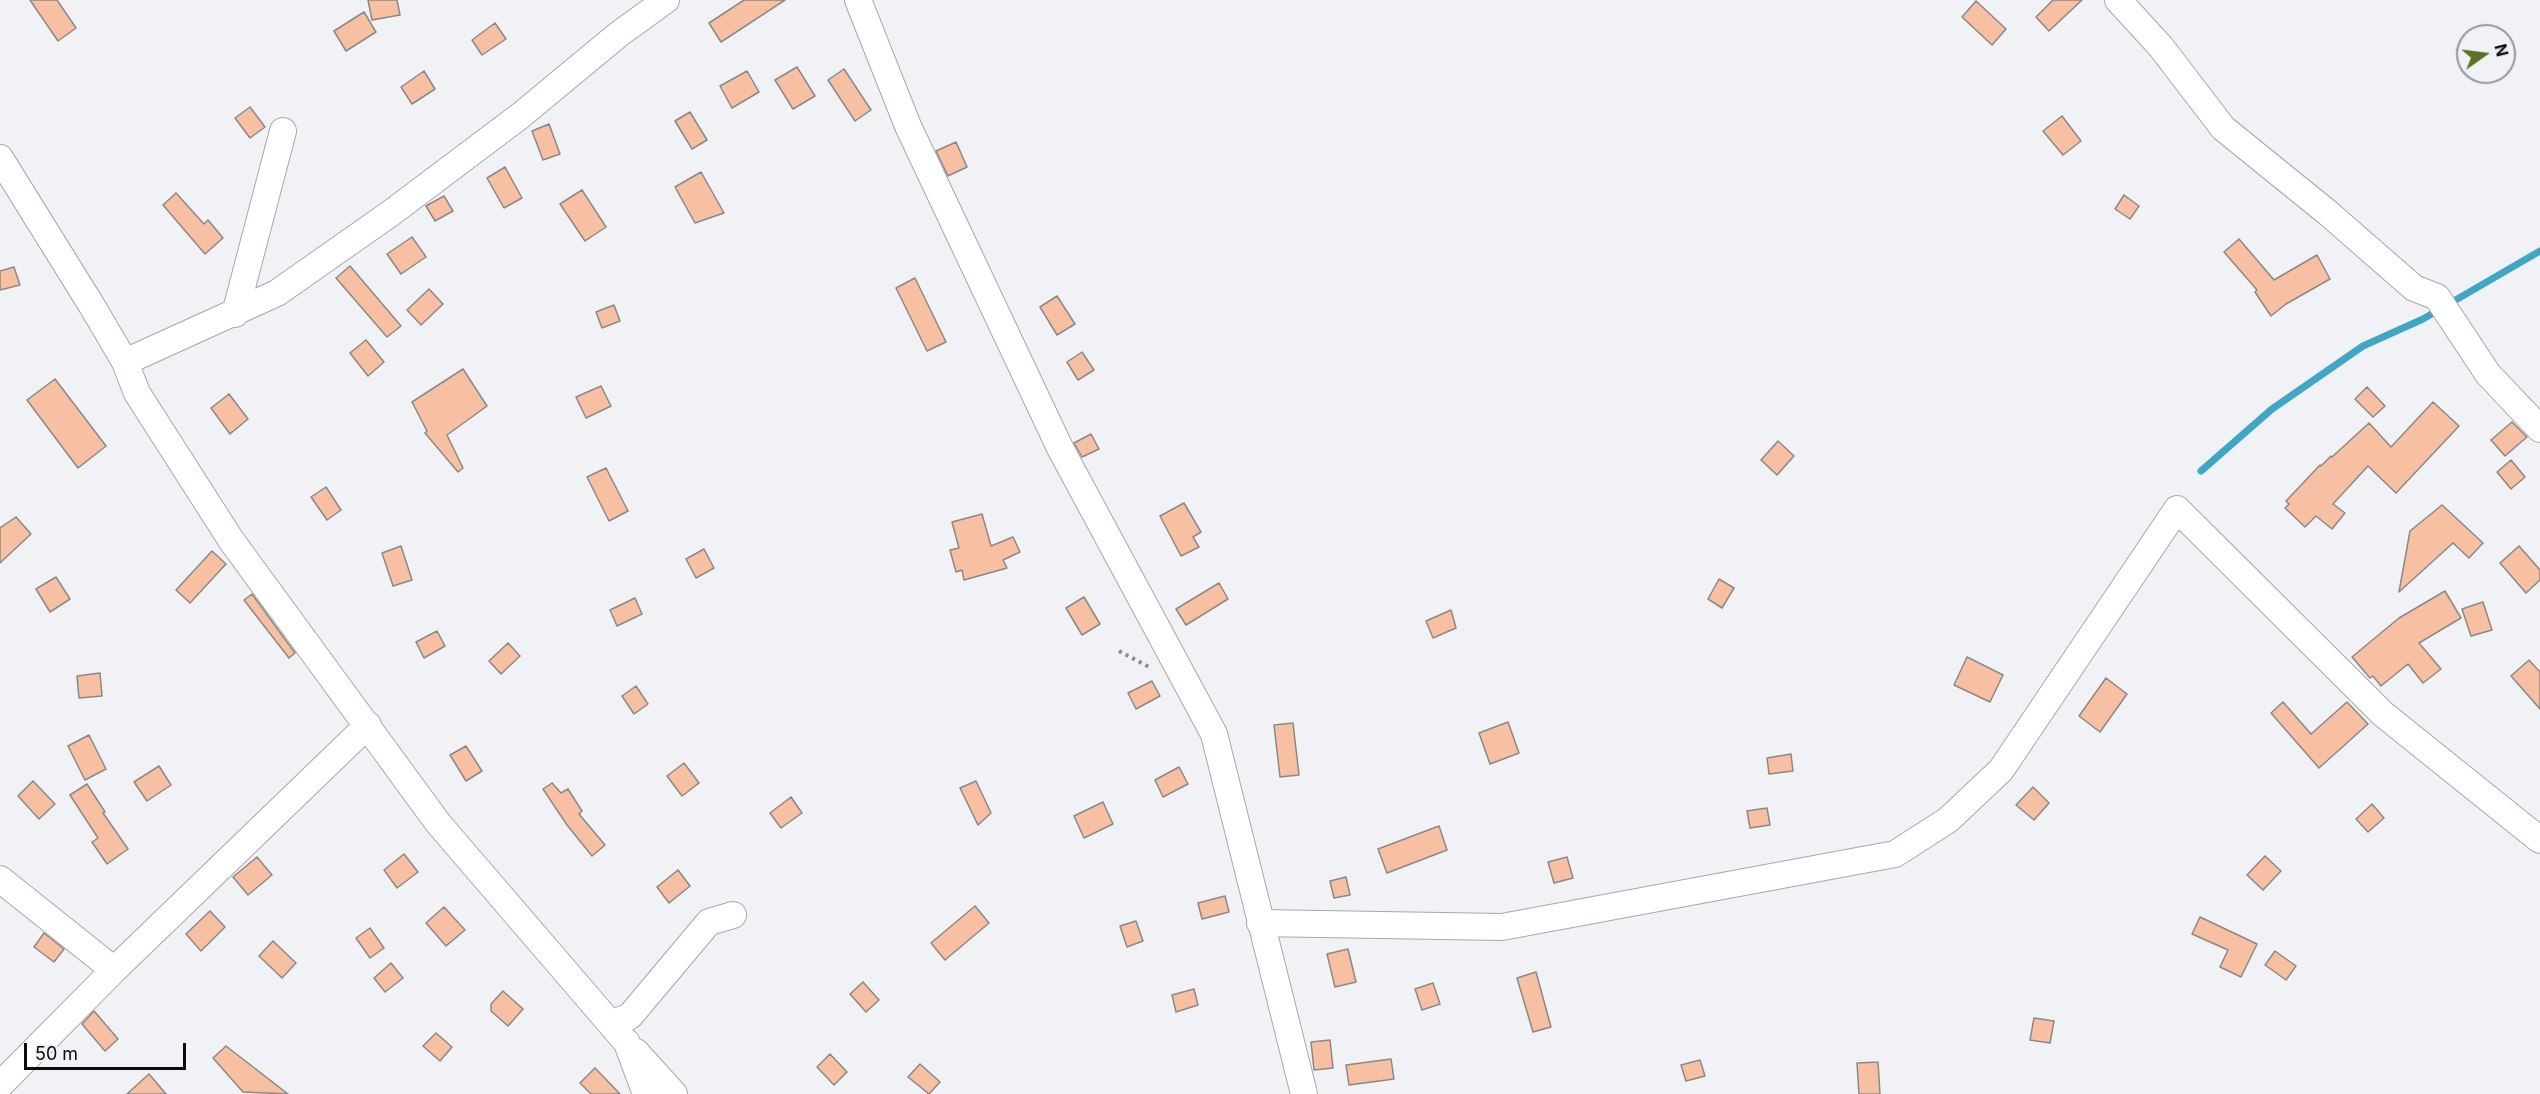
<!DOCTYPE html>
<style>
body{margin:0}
#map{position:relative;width:2540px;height:1094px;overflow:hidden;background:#f1f2f5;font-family:Inter,sans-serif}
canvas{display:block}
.north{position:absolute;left:2456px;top:24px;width:60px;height:60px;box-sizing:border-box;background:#f1f2f5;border:2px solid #959698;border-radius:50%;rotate:76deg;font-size:16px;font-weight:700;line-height:24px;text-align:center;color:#0b0b0c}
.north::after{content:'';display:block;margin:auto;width:21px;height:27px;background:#5b7324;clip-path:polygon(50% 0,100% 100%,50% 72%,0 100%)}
.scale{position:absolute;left:24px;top:1043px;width:162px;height:27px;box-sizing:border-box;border:3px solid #0b0b0c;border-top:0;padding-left:8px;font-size:18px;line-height:21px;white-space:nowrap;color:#0b0b0c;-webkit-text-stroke:4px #f1f2f5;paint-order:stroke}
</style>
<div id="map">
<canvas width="2540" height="1094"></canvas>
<div class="north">N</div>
<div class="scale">50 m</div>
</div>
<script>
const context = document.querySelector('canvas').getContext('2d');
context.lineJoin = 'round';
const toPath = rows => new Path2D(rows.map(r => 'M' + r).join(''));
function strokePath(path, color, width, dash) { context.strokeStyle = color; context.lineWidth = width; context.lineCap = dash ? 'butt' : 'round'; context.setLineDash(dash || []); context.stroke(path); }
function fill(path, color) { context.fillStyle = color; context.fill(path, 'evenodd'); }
strokePath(toPath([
 [2201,471,2272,409,2363,346,2423,319,2540,251]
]), '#40a6c5', 7);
const building = toPath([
 [30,0,57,0,76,28,58,41,30,0],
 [368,0,397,0,400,15,372,20,368,0],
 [744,0,785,0,721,42,709,23,744,0],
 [2053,0,2082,0,2049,31,2036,17,2053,0],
 [1976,1,2006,29,1992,45,1962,17,1976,1],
 [364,12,376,32,346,51,334,31,364,12],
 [495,23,506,39,482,55,472,40,495,23],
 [797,67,815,96,793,109,775,80,797,67],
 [844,69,871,110,855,121,828,80,844,69],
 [424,71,435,89,412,104,401,87,424,71],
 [747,71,759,92,732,108,720,86,747,71],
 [250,107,265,127,250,138,235,118,250,107],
 [690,112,707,140,692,149,675,121,690,112],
 [2062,116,2081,141,2063,155,2043,131,2062,116],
 [549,124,560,154,543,160,532,131,549,124],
 [956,142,967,167,948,176,936,151,956,142],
 [505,167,522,198,504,208,487,178,505,167],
 [701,172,724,213,695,223,675,187,701,172],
 [582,190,606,227,585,241,560,204,582,190],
 [176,193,204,224,208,220,223,238,205,254,163,205,176,193],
 [2124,195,2139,206,2130,219,2115,209,2124,195],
 [444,196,453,211,435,221,426,206,444,196],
 [412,237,426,257,401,274,387,254,412,237],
 [2239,239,2274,280,2317,255,2330,279,2286,304,2271,316,2255,292,2257,290,2224,252,2239,239],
 [350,266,401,326,387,337,336,278,350,266],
 [14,267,20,285,0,290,0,271,14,267],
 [915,278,946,342,927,351,896,288,915,278],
 [429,289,443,304,421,325,407,310,429,289],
 [1057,296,1075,324,1057,335,1040,307,1057,296],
 [614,305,620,321,602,328,596,312,614,305],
 [366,340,384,362,368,376,350,353,366,340],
 [1082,352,1094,370,1078,380,1067,362,1082,352],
 [463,369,487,406,447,435,463,468,458,472,425,433,427,431,412,402,463,369],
 [55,379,106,446,78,468,27,400,55,379],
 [601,386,611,406,586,418,576,397,601,386],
 [2367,387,2385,406,2373,417,2355,399,2367,387],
 [229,394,248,419,230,434,211,408,229,394],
 [2433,402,2459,426,2396,493,2368,466,2333,504,2345,513,2332,529,2316,516,2305,527,2285,508,2289,504,2286,501,2320,465,2321,466,2331,456,2332,457,2369,423,2391,447,2433,402],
 [2512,422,2527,437,2505,456,2491,440,2512,422],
 [1091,434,1099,449,1082,457,1074,443,1091,434],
 [1778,441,1794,456,1777,475,1761,460,1778,441],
 [2511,460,2525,477,2511,489,2497,472,2511,460],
 [606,468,628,511,609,521,587,477,606,468],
 [326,487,341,510,327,520,311,497,326,487],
 [1184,503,1201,532,1193,537,1199,547,1181,556,1160,516,1184,503],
 [2442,505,2483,543,2469,558,2453,543,2399,592,2410,531,2442,505],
 [982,514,991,546,1013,537,1020,552,1003,560,1007,568,964,580,962,570,956,572,950,550,959,548,952,522,982,514],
 [16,517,31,534,0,563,0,528,16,517],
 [401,546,412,580,393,586,382,553,401,546],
 [2519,546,2540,570,2540,580,2526,593,2500,563,2519,546],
 [704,549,714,568,696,578,686,559,704,549],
 [212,551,226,564,190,603,176,590,212,551],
 [56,577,70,599,50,612,36,589,56,577],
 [1719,579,1734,588,1722,608,1708,599,1719,579],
 [1219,583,1228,599,1186,625,1176,609,1219,583],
 [2445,591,2461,618,2419,643,2441,669,2423,683,2408,664,2381,686,2373,676,2370,678,2352,657,2399,618,2445,591],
 [252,594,295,653,289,658,244,600,252,594],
 [1084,597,1100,624,1082,635,1066,608,1084,597],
 [635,598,642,614,617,626,610,610,635,598],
 [2483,602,2492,630,2471,636,2462,609,2483,602],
 [1451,610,1456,628,1433,638,1426,621,1451,610],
 [437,631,445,646,424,658,416,642,437,631],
 [508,643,520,656,501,674,489,661,508,643],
 [1967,657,2003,675,1990,702,1954,685,1967,657],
 [2529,660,2540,672,2540,709,2511,676,2529,660],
 [100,673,102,696,79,698,77,676,100,673],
 [2106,678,2127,694,2100,732,2079,716,2106,678],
 [1152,681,1160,696,1136,709,1128,693,1152,681],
 [636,686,648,704,634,714,622,696,636,686],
 [2283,702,2311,734,2347,702,2368,724,2319,768,2271,713,2283,702],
 [1508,722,1519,753,1490,764,1479,733,1508,722],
 [1293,723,1299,775,1280,777,1274,725,1293,723],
 [89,735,106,769,85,780,68,746,89,735],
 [466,746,482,771,466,781,450,755,466,746],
 [1791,754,1793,771,1769,774,1767,758,1791,754],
 [684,763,699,783,682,796,667,776,684,763],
 [159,766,171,785,147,801,134,782,159,766],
 [1179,767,1188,784,1163,797,1155,780,1179,767],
 [33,781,55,804,39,819,18,796,33,781],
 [976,781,991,813,978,825,960,788,976,781],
 [552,783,561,793,568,789,582,811,579,814,605,845,592,856,567,825,543,789,552,783],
 [87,784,105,812,103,813,128,849,107,864,92,842,98,838,70,795,87,784],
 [2033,787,2049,803,2034,820,2016,805,2033,787],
 [791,797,802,813,781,828,770,813,791,797],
 [1103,802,1113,824,1084,838,1074,816,1103,802],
 [2372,804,2384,818,2368,832,2356,819,2372,804],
 [1767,808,1770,825,1750,828,1747,811,1767,808],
 [1439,826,1447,850,1387,873,1378,849,1439,826],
 [404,854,418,872,397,888,384,870,404,854],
 [2265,856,2281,871,2263,890,2247,875,2265,856],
 [257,857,272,875,248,895,233,877,257,857],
 [1567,857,1573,878,1554,883,1548,862,1567,857],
 [678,870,690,886,669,903,657,887,678,870],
 [1346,877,1350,895,1334,898,1330,881,1346,877],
 [1225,896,1229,912,1202,919,1198,903,1225,896],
 [975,906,989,923,945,960,931,943,975,906],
 [444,907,465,930,446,946,426,923,444,907],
 [210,911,225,927,201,951,186,934,210,911],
 [2200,917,2257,944,2241,977,2220,967,2228,950,2192,934,2200,917],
 [1136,921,1143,941,1127,947,1120,926,1136,921],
 [370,928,384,948,370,958,356,938,370,928],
 [44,933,64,949,54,962,34,947,44,933],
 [273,941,296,963,282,978,259,956,273,941],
 [1348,949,1356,982,1335,987,1327,954,1348,949],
 [2275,951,2296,966,2286,980,2265,965,2275,951],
 [391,963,403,978,385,992,374,978,391,963],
 [1536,972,1551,1027,1533,1032,1517,978,1536,972],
 [863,982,879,1000,866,1012,850,994,863,982],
 [1433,983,1440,1004,1422,1010,1415,989,1433,983],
 [1194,989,1198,1005,1176,1012,1172,995,1194,989],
 [503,991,523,1009,508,1026,491,1011,491,1004,503,991],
 [94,1011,118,1039,105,1051,82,1024,94,1011],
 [2034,1018,2054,1021,2050,1043,2030,1040,2034,1018],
 [436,1033,452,1047,440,1061,423,1046,436,1033],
 [1330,1040,1333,1068,1314,1070,1311,1042,1330,1040],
 [226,1046,288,1094,243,1092,213,1058,226,1046],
 [830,1054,847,1072,834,1085,817,1067,830,1054],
 [1391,1059,1394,1079,1349,1085,1346,1065,1391,1059],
 [1700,1060,1705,1076,1686,1081,1681,1065,1700,1060],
 [1878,1062,1880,1094,1859,1094,1857,1063,1878,1062],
 [920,1064,940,1082,929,1094,908,1077,920,1064],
 [595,1068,620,1094,591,1094,580,1083,595,1068],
 [149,1074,166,1094,127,1094,149,1074]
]);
fill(building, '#f8c0a2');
strokePath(building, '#8c8887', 1.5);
const street = toPath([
 [858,0,908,126,1060,448,1214,734,1304,1094],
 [2118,0,2161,47,2223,128,2328,213,2414,288,2437,297,2488,374,2540,429],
 [0,158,92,306,125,362,137,393,231,540,438,823,627,1043,646,1094],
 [235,314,283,131],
 [125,362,277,293,391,213,520,116,619,34,666,0],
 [0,879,114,970],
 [1260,923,1502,927,1895,854,1948,820,2001,770,2177,509,2383,714,2540,840],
 [612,1024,630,1016,709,922,733,915],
 [636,1052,674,1094],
 [0,1085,114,970,368,725]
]);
strokePath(street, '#a7a8ab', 28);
strokePath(toPath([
 [1119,651,1151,668]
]), '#89898b', 4, [3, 4.5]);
strokePath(street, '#fff', 26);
</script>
